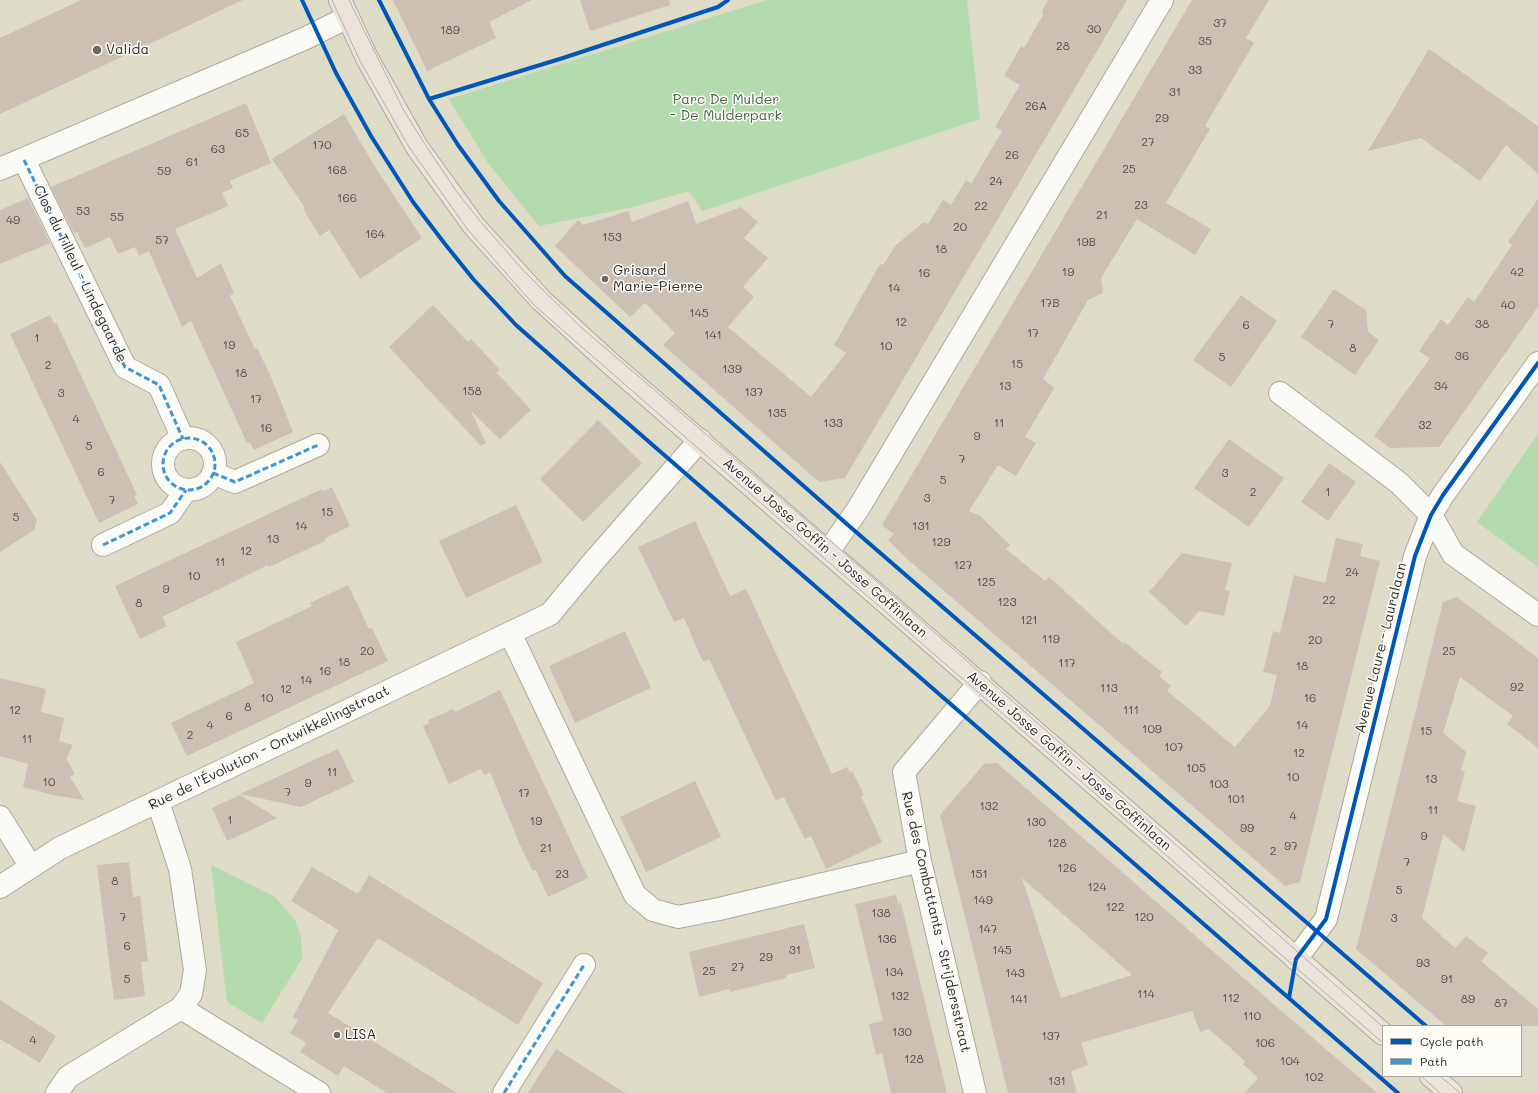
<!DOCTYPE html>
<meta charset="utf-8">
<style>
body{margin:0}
#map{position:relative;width:1538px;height:1093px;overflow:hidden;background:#dedbc7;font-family:Mali,sans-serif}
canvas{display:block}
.legend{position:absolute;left:1382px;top:1025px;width:140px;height:52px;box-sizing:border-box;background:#fdfcf7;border:1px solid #a9a8a5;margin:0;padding:5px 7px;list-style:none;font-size:12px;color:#2b2b2b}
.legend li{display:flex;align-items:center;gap:8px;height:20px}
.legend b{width:20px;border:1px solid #a9a8a5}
</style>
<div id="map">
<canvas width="1538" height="1093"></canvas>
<ul class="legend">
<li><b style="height:5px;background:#0057b8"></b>Cycle path</li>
<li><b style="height:5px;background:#3c96d7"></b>Path</li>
</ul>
</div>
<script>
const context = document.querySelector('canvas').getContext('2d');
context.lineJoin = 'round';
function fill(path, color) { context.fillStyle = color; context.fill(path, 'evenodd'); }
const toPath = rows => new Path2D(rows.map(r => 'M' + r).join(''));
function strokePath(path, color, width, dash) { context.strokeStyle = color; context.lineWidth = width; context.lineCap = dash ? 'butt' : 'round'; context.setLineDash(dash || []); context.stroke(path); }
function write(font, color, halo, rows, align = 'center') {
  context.font = font + ' Mali,sans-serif'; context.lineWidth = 3; context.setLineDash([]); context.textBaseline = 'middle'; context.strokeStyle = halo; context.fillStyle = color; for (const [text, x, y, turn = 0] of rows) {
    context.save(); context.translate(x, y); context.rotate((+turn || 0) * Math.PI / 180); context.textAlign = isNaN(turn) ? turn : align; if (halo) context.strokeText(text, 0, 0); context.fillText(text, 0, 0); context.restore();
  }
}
fill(toPath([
 [767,0,967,0,980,119,702,211,689,191,629,208,539,226,488,163,449,99],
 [1538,434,1538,567,1477,522],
 [211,865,275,897,295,920,301,937,302,959,262,1023,227,1002]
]), '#b3dbad');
fill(toPath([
 [81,0,243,0,0,114,0,38],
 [393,0,532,0,489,22,496,38,427,71],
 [580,0,669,0,670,5,590,31],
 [1048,0,1127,0,845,478,819,482,663,345,675,333,645,303,630,317,555,246,578,220,583,225,628,211,632,222,688,201,696,224,741,207,758,222,744,238,768,258,743,287,754,297,728,327,811,397,846,353,834,345,880,264,883,265,896,245,924,222,928,224,943,200,951,205,966,180,971,184,1002,131,995,127,1020,85,1004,76,1021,46,1024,48,1043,15,1042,11],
 [1192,0,1269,0,1246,38,1254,43,1205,126,1210,129,1166,203,1211,229,1195,255,1137,219,1101,278,1103,293,1088,300,1043,379,1054,388,1025,437,1036,443,1016,476,998,465,969,511,980,516,1010,545,1006,549,1045,581,1049,577,1123,644,1124,642,1162,672,1159,676,1171,686,1167,691,1235,747,1270,706,1277,675,1263,672,1273,631,1280,633,1294,575,1325,583,1336,538,1363,544,1360,556,1380,561,1300,882,1285,886,905,557,888,540,894,534,882,525],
 [1429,49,1538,126,1538,174,1506,145,1480,181,1421,138,1368,151],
 [246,103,271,163,230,181,233,188,222,193,228,206,175,229,197,278,221,263,234,293,230,296,255,349,257,348,271,377,293,432,254,450,250,442,247,443,191,321,182,327,149,251,139,256,135,247,118,254,110,237,85,248,77,232,74,233,51,187],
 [344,114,373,164,422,238,360,279,329,230,320,236,303,209,305,208,272,159],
 [28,198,50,243,0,264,0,210],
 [1538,199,1538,307,1439,447,1390,448,1374,436,1430,358,1419,351,1441,319,1448,325,1468,297,1474,302,1512,245,1508,242],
 [1334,289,1366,310,1368,332,1379,340,1355,375,1301,337],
 [1241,295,1277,321,1231,387,1193,360],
 [433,305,468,342,471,339,500,370,496,372,531,410,500,439,471,411,486,443,481,446,389,347],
 [50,315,54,324,56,322,137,495,134,496,138,504,99,523,10,334],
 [598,420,642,463,583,522,540,479],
 [1229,439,1284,478,1249,527,1194,488],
 [0,462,37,520,34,530,0,552],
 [1329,463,1356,482,1328,521,1301,502],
 [332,487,350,526,324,539,325,541,269,567,268,565,162,617,167,626,140,639,115,586,322,489,323,491],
 [516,505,543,562,466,598,439,541],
 [695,521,730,596,746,589,832,774,847,767,850,772,852,771,864,795,861,796,882,842,826,869,811,836,805,839,784,797,776,801,709,659,703,662,684,618,674,622,638,547],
 [1182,553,1232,563,1225,590,1230,591,1224,616,1199,611,1186,626,1149,592],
 [348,585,369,629,372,628,388,661,187,756,171,723,254,683,236,642,312,606,310,603],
 [1457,597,1538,658,1538,748,1507,724,1513,716,1460,677,1443,733,1466,752,1461,771,1465,771,1457,801,1476,806,1464,852,1443,834,1422,918,1455,948,1466,936,1488,953,1481,961,1538,1009,1538,1026,1446,1026,1356,949,1443,602],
 [625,631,651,688,575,723,549,666],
 [0,678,46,689,41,712,64,718,59,741,73,745,66,759,75,774,70,777,84,800,52,795,23,787,28,764,0,756],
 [500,690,588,878,548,897,536,870,533,871,520,845,490,772,484,775,481,769,449,784,423,726,429,723,428,720,453,709,455,712],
 [338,749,354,782,301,807,240,794],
 [997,763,1278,1008,1377,1093,1245,1093,1258,1078,1243,1064,1245,1061,1209,1029,1200,1032,1192,1011,1081,1043,1088,1065,1071,1071,1077,1093,1008,1093,940,815,984,764],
 [1022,878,1132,975,1061,998],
 [695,781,721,837,646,872,620,817],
 [240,795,277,818,227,841,212,808],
 [129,862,133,897,140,896,148,961,141,962,145,996,114,1000,97,865],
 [312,867,358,894,369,875,543,983,518,1025,378,938,328,1013,457,1093,387,1093,344,1066,338,1076,300,1052,306,1043,290,1033,298,1020,293,1017,338,930,291,901],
 [896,895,898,904,901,903,947,1093,891,1093,882,1053,876,1055,869,1024,883,1021,855,904],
 [804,924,815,968,786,975,786,978,730,992,729,989,699,997,689,952],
 [0,1000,56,1036,40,1063,0,1039],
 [556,1049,625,1093,528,1093]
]), '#ccc0b4');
const minor = toPath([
 [24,160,125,367,159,385,183,439],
 [0,169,306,38,348,17],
 [1280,393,1399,483,1431,515,1453,554,1538,615],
 '163 464a26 26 0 1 1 52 0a26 26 0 1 1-52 0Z',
 [700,440,594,561,550,614,510,633,635,895,653,910,678,917,719,909,920,861],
 [213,473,235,482,318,445],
 [103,545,170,513,186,490],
 [828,552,858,509,1162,0],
 [0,817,31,867],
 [0,887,60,848,510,633],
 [1296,959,1326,919,1415,556,1431,515,1443,495,1538,363],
 [181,1008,319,1093],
 [57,1093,68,1077,181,1008,191,994,195,970,180,869,158,802],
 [504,1093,584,965],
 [975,1093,920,861,904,772,980,682]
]);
const major = toPath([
 [340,0,367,58,417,147,474,226,541,300,611,364,1383,1034],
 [1431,1076,1451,1093]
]);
strokePath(minor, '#acaa9d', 24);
strokePath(major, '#acaa9d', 24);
strokePath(minor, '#fafaf7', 22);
strokePath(major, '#ece4db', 22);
strokePath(toPath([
 [332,0,360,61,409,147,468,230,535,306,927,648,1383,1043],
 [349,0,403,109,426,146,457,192,480,221,522,269,547,294,582,328,834,544,1383,1027],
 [1421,1076,1440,1093],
 [1440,1076,1460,1093]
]), '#b2b1ae', 1);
strokePath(toPath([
 [24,160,125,367,159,385,183,439],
 '163 464a26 26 0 1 1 52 0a26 26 0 1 1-52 0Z',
 [213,473,235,482,318,445],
 [103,545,170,513,186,490],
 [504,1093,584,965]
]), '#3c96d7', 3, [6, 3]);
strokePath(toPath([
 [302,0,336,73,371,136,413,202,445,244,474,280,516,325,586,387,1398,1093],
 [379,0,429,99,458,145,499,201,565,276,848,525,1426,1026],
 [429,99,563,58,718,7,728,0],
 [1289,998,1296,959,1326,919,1415,556,1431,515,1443,495,1538,363]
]), '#0057b8', 4);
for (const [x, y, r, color] of [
 [97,50,5,"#6a6962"],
 [605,279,4,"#6a6962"],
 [337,1035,4,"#6a6962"]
]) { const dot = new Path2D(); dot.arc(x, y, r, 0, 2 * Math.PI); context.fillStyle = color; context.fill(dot); strokePath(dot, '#fdfcf7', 1.5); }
write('12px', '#53504d', null, [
 ["37",1220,23],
 ["30",1094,29],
 ["189",450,30],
 ["35",1205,41],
 ["28",1063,46],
 ["33",1195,70],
 ["31",1175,92],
 ["26A",1036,106],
 ["29",1162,118],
 ["65",242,133],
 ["27",1148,142],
 ["170",322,145],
 ["63",218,149],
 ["26",1012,155],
 ["61",192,162],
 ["25",1129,169],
 ["168",337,170],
 ["59",164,171],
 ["24",996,181],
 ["166",347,198],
 ["23",1141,205],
 ["22",981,206],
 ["53",83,211],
 ["21",1102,215],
 ["55",117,217],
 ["49",13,220],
 ["20",960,227],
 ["164",375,234],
 ["153",612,237],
 ["57",162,240],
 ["19B",1086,242],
 ["18",941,249],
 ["19",1068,272],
 ["42",1517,272],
 ["16",924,273],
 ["14",894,288],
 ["17B",1050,303],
 ["40",1508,305],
 ["145",699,313],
 ["12",901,322],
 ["7",1331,324],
 ["38",1482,324],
 ["6",1246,325],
 ["17",1033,333],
 ["141",713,335],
 ["1",37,338],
 ["19",229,345],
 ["10",886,346],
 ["8",1353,348],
 ["36",1462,356],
 ["5",1222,357],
 ["15",1017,364],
 ["2",48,365],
 ["139",732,369],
 ["18",241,373],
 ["13",1005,386],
 ["34",1441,386],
 ["158",472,391],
 ["137",754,392],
 ["3",61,393],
 ["17",256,399],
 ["135",777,413],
 ["4",76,419],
 ["133",833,423],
 ["11",999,423],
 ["32",1425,425],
 ["16",266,428],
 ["9",977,436],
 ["5",89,446],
 ["7",962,459],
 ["6",101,472],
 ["3",1225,473],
 ["5",943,480],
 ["2",1253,492],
 ["1",1328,492],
 ["3",927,498],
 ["7",112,500],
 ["15",327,512],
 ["5",16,517],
 ["14",301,526],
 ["131",921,526],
 ["13",273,539],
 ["129",941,542],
 ["12",246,551],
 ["11",220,562],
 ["127",963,565],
 ["24",1352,572],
 ["10",194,576],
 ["125",986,582],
 ["9",166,589],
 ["22",1329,600],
 ["123",1007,602],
 ["8",139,603],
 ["121",1029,620],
 ["119",1051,639],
 ["20",1315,640],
 ["20",367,651],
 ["25",1449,651],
 ["18",344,662],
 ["117",1067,663],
 ["18",1302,666],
 ["16",325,671],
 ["14",306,680],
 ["92",1517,687],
 ["113",1109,688],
 ["12",286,689],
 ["10",267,698],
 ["16",1310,698],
 ["8",248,707],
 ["12",15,710],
 ["111",1131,710],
 ["6",229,716],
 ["4",210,725],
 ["14",1302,725],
 ["109",1152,729],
 ["15",1426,731],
 ["2",190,735],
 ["11",27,739],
 ["107",1174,747],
 ["12",1299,753],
 ["105",1196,768],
 ["11",332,772],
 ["10",1293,777],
 ["13",1431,779],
 ["10",49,782],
 ["9",308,783],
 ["103",1219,784],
 ["7",288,792],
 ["17",524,793],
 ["101",1236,799],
 ["132",989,806],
 ["11",1433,810],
 ["4",1293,816],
 ["1",230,820],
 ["19",536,821],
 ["130",1036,822],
 ["99",1247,828],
 ["9",1424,836],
 ["128",1057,843],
 ["97",1291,846],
 ["21",546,848],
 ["2",1273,851],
 ["7",1407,862],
 ["126",1067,868],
 ["23",562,874],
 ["151",979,874],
 ["8",115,881],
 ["124",1097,887],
 ["5",1399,890],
 ["149",983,900],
 ["122",1115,907],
 ["138",881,913],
 ["7",123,917],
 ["120",1144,917],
 ["3",1394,918],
 ["147",988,929],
 ["136",887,939],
 ["6",127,946],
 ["31",795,950],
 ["145",1002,950],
 ["29",766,957],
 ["93",1423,963],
 ["27",738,967],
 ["25",709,971],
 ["134",894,972],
 ["143",1015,973],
 ["5",127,979],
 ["91",1447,979],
 ["114",1146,994],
 ["132",900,996],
 ["112",1231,998],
 ["141",1019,999],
 ["89",1468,999],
 ["87",1501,1003],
 ["110",1252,1016],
 ["130",902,1032],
 ["137",1051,1036],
 ["4",33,1040],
 ["106",1265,1043],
 ["128",914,1059],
 ["104",1290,1061],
 ["102",1314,1077],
 ["131",1057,1081]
]);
write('14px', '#2b2b2b', '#fdfcf7', [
 ["Valida",106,50],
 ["Grisard",613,271],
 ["Marie-Pierre",613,287],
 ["LISA",345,1035]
], 'left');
write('14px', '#49604b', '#fdfcf7', [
 ["Parc De Mulder",726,100],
 ["- De Mulderpark",726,116]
]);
write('14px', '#2b2b2b', '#fdfcf7', [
 ["Clos du Tilleul - Lindegaarde",80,274,64],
 ["Avenue Josse Goffin - Josse Goffinlaan",825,548,41],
 ["Avenue Laure - Lauralaan",1381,648,-76],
 ["Rue de l'Évolution - Ontwikkelingstraat",269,748,-26],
 ["Avenue Josse Goffin - Josse Goffinlaan",1069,761,41],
 ["Rue des Combattants - Strijdersstraat",936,922,77]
]);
</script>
